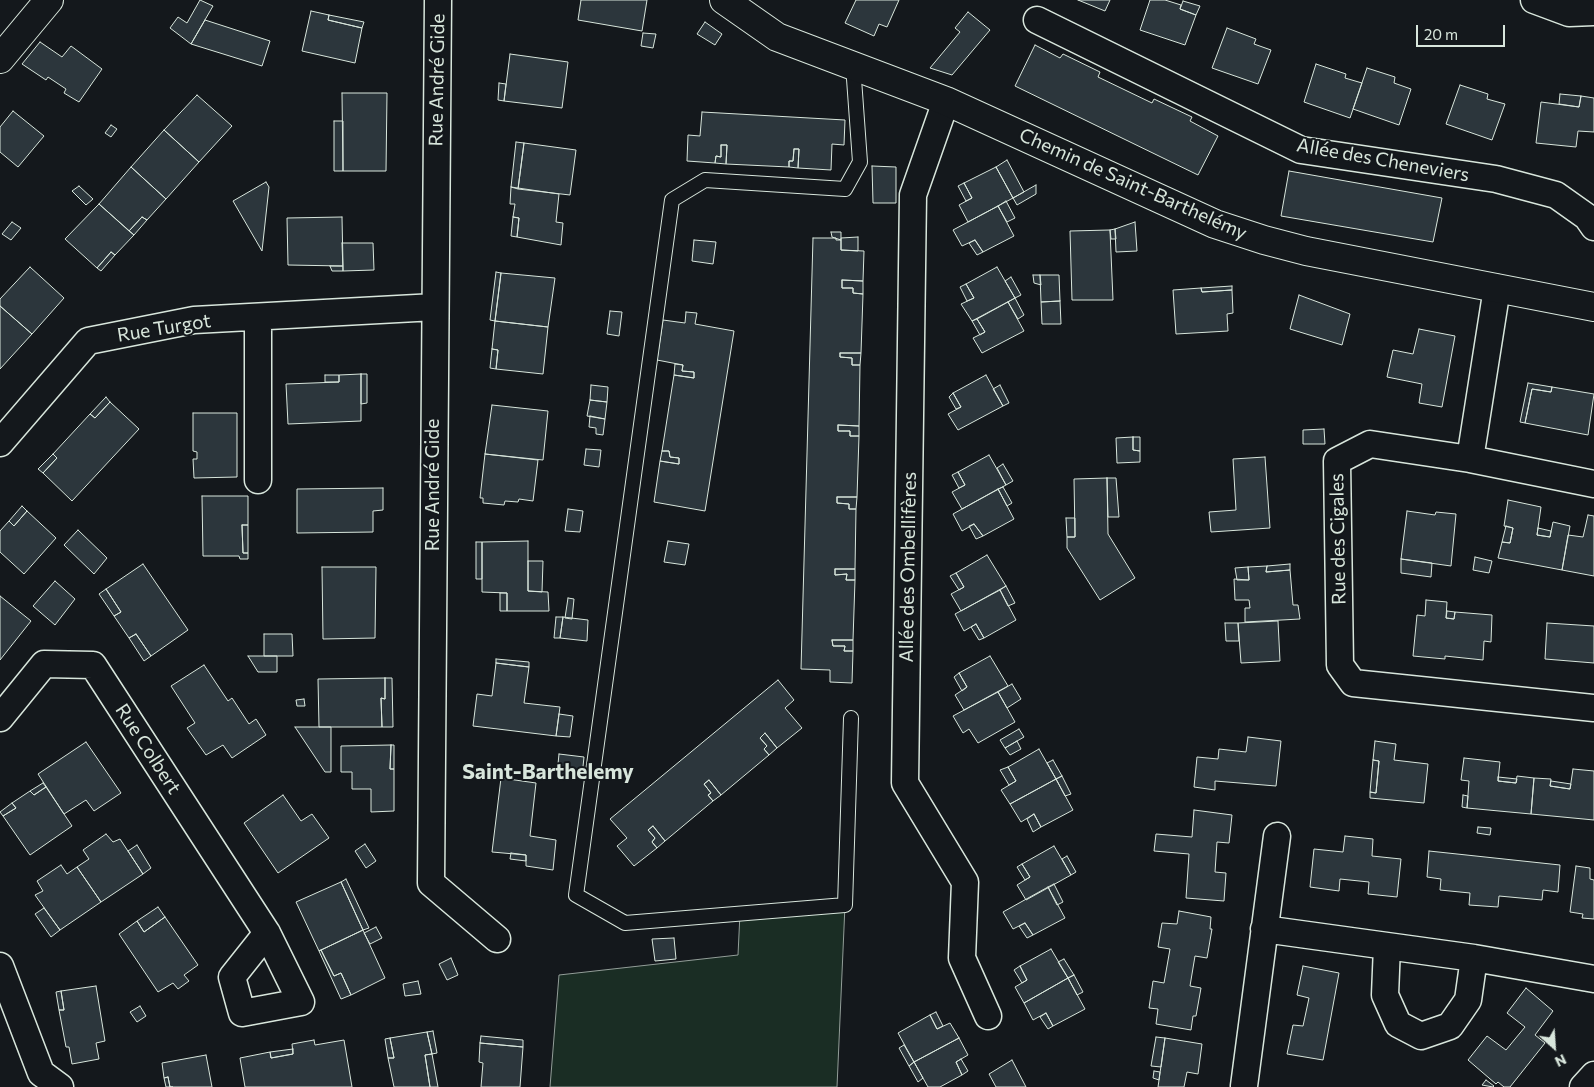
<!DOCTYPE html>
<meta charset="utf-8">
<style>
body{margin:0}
#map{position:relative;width:1594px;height:1087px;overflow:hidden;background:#14181c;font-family:Commissioner,sans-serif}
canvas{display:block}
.north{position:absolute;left:1529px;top:1022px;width:50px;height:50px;-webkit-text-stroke:4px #14181c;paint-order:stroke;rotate:154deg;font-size:14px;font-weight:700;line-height:20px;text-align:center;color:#d8e6dc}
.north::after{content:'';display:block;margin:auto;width:18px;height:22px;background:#d8e6dc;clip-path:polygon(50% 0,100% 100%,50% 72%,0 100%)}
.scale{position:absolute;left:1416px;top:25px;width:89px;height:22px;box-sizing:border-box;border:2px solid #d8e6dc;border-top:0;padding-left:6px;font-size:15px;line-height:18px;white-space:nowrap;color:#d8e6dc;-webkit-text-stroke:4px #14181c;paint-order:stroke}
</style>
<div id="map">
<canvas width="1594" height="1087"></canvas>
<div class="north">N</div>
<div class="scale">20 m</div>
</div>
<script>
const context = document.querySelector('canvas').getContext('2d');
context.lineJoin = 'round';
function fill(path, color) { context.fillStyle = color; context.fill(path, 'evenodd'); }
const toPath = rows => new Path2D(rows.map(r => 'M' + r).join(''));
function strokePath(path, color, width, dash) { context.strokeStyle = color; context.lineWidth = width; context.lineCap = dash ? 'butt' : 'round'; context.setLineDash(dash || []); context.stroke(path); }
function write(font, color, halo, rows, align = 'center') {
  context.font = font + ' Commissioner,sans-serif'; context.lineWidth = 4; context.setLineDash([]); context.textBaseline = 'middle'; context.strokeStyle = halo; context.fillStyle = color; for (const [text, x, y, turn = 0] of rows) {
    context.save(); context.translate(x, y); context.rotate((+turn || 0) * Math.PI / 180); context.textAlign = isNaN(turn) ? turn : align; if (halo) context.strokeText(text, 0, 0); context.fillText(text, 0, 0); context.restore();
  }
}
const green = toPath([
 [845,905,837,1087,550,1087,559,975,738,955,740,913,845,905]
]);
fill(green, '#1a2d24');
strokePath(green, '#939e99', 1);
const building = toPath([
 [200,0,213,6,191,44,170,28,178,17,187,23,200,0],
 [581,0,647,0,642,31,578,20,581,0],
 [856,0,899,0,887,27,879,24,874,36,845,23,856,0],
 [1078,0,1110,0,1105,11,1078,0],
 [1150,0,1165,0,1181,5,1180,9,1196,15,1185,45,1140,30,1150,0],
 [1183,1,1200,6,1196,15,1180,9,1183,1],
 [311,11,329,15,328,20,362,28,355,63,302,51,311,11],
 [968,12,990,30,952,75,930,68,960,32,955,28,968,12],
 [329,15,364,22,362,28,328,20,329,15],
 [205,20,270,41,262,66,191,44,205,20],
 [705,22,722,34,715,45,697,34,705,22],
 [1227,28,1256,39,1254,44,1271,50,1258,84,1212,68,1227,28],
 [643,33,656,34,653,48,641,46,643,33],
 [40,42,62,57,71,46,102,69,79,102,64,93,66,89,48,77,46,80,22,64,40,42],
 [1035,45,1060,58,1063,54,1100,72,1098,77,1152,103,1154,99,1192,117,1190,121,1218,136,1198,175,1015,86,1035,45],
 [510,54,568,62,562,108,504,101,510,54],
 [1316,64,1346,74,1345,78,1362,83,1350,118,1304,102,1316,64],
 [1367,68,1395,77,1394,83,1411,89,1399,125,1353,109,1367,68],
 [499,83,506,84,504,101,498,100,499,83],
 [1460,85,1488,94,1487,99,1505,104,1492,140,1446,124,1460,85],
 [342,93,387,93,386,171,343,171,342,93],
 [1560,94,1581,96,1579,107,1559,104,1560,94],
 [197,95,232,126,199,162,164,130,197,95],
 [1581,96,1594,98,1594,132,1578,131,1576,147,1536,143,1541,102,1579,107,1581,96],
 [13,111,44,136,18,167,0,152,0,127,13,111],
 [702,112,845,120,844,145,832,144,831,170,798,168,799,149,794,149,793,161,789,161,789,167,726,164,727,145,721,145,721,157,716,156,715,163,687,161,688,135,700,136,702,112],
 [334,121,343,121,343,171,334,171,334,121],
 [111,125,117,129,111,137,105,133,111,125],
 [164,130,199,162,166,199,131,167,164,130],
 [516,142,524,143,518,189,511,187,516,142],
 [524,143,576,150,570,195,518,189,524,143],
 [721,145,727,145,726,164,715,163,716,156,721,157,721,145],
 [794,149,799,149,798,168,789,167,789,161,793,161,794,149],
 [1007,160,1024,192,1013,198,996,167,1007,160],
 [872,166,896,167,896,203,873,203,872,166],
 [131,167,166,199,147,220,142,217,129,231,99,204,131,167],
 [996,167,1013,198,968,222,959,205,972,198,964,183,996,167],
 [1289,171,1442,198,1433,242,1281,216,1289,171],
 [266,182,269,187,262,251,233,201,266,182],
 [964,183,972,198,966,201,958,186,964,183],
 [1036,185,1036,194,1017,205,1013,198,1036,185],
 [79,186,93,199,86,205,72,191,79,186],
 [511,187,559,194,556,222,563,223,561,245,517,237,519,218,513,217,515,204,510,204,511,187],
 [1006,201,1015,218,1007,222,998,206,1006,201],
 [99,204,134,235,115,255,111,252,97,268,65,239,99,204],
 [998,206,1014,236,983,252,975,240,962,246,953,230,998,206],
 [142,217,147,220,134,235,129,231,142,217],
 [342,217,343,266,288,265,287,218,342,217],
 [513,217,519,218,517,237,511,236,513,217],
 [12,222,21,228,11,240,2,234,12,222],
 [1135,222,1137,251,1116,252,1115,229,1135,222],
 [1115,229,1116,239,1111,239,1110,230,1115,229],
 [1110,230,1113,300,1072,300,1070,231,1110,230],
 [831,232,841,232,841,240,832,237,831,232],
 [858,237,858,251,841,250,841,238,858,237],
 [813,238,836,238,836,240,841,240,841,250,864,251,863,281,842,280,842,288,853,288,853,293,863,294,861,353,840,353,840,357,852,358,852,365,860,365,859,426,838,425,838,431,850,431,850,436,859,436,857,497,837,497,837,503,849,504,849,509,856,509,855,569,835,569,835,575,847,574,846,580,855,580,853,640,832,640,833,646,845,646,844,651,853,651,852,683,830,682,830,670,801,669,813,238],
 [694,240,716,242,713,264,692,261,694,240],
 [975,240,983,252,977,255,969,243,975,240],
 [342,243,373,243,374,270,343,271,342,243],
 [111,252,115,255,101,271,97,268,111,252],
 [330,266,343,266,343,271,332,271,330,266],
 [30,267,64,298,32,334,0,306,0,299,30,267],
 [997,267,1015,298,972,321,961,304,974,298,966,284,997,267],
 [496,272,501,273,495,321,490,320,496,272],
 [501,273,555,278,548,327,495,321,501,273],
 [1033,275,1040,275,1041,285,1034,283,1033,275],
 [1040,275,1059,275,1060,301,1041,302,1040,275],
 [1011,277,1021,295,1015,298,1005,281,1011,277],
 [842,280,863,281,863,294,853,293,853,288,842,288,842,280],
 [966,284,974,298,967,301,960,287,966,284],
 [1232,286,1232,290,1202,292,1201,288,1232,286],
 [1201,288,1202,292,1232,290,1233,313,1227,314,1228,331,1176,334,1173,290,1201,288],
 [1299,295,1350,314,1342,345,1290,329,1299,295],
 [1015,298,1024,315,1018,319,1008,302,1015,298],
 [1060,301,1061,324,1042,324,1041,302,1060,301],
 [1008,302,1024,331,982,353,973,338,985,332,977,319,1008,302],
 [0,306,32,334,0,369,0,306],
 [610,311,622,312,619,336,607,334,610,311],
 [686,312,697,313,695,324,734,331,705,511,654,502,660,461,679,464,679,458,670,457,669,451,662,451,674,375,694,378,694,372,682,371,683,365,657,360,663,320,685,323,686,312],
 [977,319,985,332,980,335,972,321,977,319],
 [495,321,548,327,543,374,496,369,498,350,492,349,495,321],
 [1419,329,1455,336,1442,407,1419,403,1422,384,1387,377,1393,350,1413,354,1419,329],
 [492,349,498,350,496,369,490,368,492,349],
 [840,353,861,353,860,365,852,365,852,358,840,357,840,353],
 [675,364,683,365,682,371,694,372,694,378,674,375,675,364],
 [361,374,367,374,367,403,361,404,361,374],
 [361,374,361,421,288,424,286,384,339,382,339,375,361,374],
 [325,375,339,375,339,382,325,382,325,375],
 [986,375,1003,406,958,430,948,414,961,407,953,393,986,375],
 [1528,383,1552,387,1551,392,1532,389,1525,423,1520,422,1528,383],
 [591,385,608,387,607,402,590,400,591,385],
 [1000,385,1009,403,1003,406,993,389,1000,385],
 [1552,387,1594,394,1588,435,1525,423,1532,389,1551,392,1552,387],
 [953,393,961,407,956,409,949,397,953,393],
 [106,397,110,402,95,418,90,414,106,397],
 [590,400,607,402,605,419,587,416,590,400],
 [110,402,139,429,72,501,43,473,57,458,53,454,90,414,95,418,110,402],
 [492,405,548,411,543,460,485,454,492,405],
 [193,413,237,413,237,477,194,478,193,459,197,459,197,452,193,451,193,413],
 [590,416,605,419,603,435,596,434,596,428,589,427,590,416],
 [838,425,859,426,859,436,850,436,850,431,838,431,838,425],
 [1324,429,1325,444,1303,444,1303,430,1324,429],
 [1133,437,1140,437,1140,451,1133,450,1133,437],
 [1133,437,1133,450,1140,451,1140,462,1117,463,1116,438,1133,437],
 [586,449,601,450,599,467,584,465,586,449],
 [662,451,669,451,670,457,679,458,679,464,660,461,662,451],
 [53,454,57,458,43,473,38,469,53,454],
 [485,454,538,460,533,501,519,499,518,502,505,501,504,505,483,503,483,498,480,498,485,454],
 [989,455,1006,485,962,509,952,492,965,485,958,472,989,455],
 [1265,457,1270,528,1211,532,1209,512,1236,510,1233,459,1265,457],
 [1003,464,1013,481,1006,485,997,468,1003,464],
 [958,472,965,485,959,488,952,475,958,472],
 [1107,478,1108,534,1135,578,1100,600,1067,548,1067,537,1075,537,1074,479,1107,478],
 [1107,478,1116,478,1119,517,1108,517,1107,478],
 [1003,487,1012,503,1007,506,998,489,1003,487],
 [383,488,383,510,373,511,373,532,297,533,297,489,383,488],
 [998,489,1014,519,983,536,974,524,962,531,953,514,998,489],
 [202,496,248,496,248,525,242,525,243,553,248,553,248,559,240,559,239,556,203,556,202,496],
 [837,497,857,497,856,509,849,509,849,504,837,503,837,497],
 [1508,500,1541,507,1537,535,1550,537,1553,522,1570,526,1562,570,1498,558,1502,542,1510,543,1513,528,1504,526,1508,500],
 [22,506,27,511,14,526,9,521,22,506],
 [568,509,583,511,580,532,565,531,568,509],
 [27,511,56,538,24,574,0,552,0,531,9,521,14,526,27,511],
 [1407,511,1435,515,1436,512,1456,514,1451,566,1401,559,1407,511],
 [1588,515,1594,516,1594,576,1562,570,1568,535,1583,537,1588,515],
 [1066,518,1075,518,1075,537,1067,537,1066,518],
 [974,524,983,536,976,539,969,526,974,524],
 [242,525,248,525,248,553,243,553,242,525],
 [1506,526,1513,528,1510,543,1502,542,1506,526],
 [1538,528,1551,531,1550,537,1537,535,1538,528],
 [78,530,107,558,94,574,64,545,78,530],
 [528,541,528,591,548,592,549,611,507,611,507,593,482,592,482,542,528,541],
 [668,541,689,544,685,565,664,562,668,541],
 [476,542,482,542,482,579,476,579,476,542],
 [987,555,1006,586,961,611,951,594,964,587,956,573,987,555],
 [1475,557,1492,561,1489,573,1473,570,1475,557],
 [1401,559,1432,563,1431,577,1401,573,1401,559],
 [528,561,543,561,542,592,528,591,528,561],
 [143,564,188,630,151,656,136,634,129,638,114,616,121,612,106,589,143,564],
 [1290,564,1290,570,1266,572,1267,566,1290,564],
 [1267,566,1266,572,1290,570,1293,605,1298,605,1300,619,1245,622,1245,608,1250,608,1249,600,1235,600,1234,579,1249,580,1248,567,1267,566],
 [322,567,376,567,375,638,323,639,322,567],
 [1248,567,1249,580,1237,580,1235,568,1248,567],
 [835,569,855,569,855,580,846,580,847,574,835,575,835,569],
 [956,573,964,587,959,590,950,576,956,573],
 [55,581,75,599,55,625,33,606,55,581],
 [1006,586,1015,603,1008,606,1000,590,1006,586],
 [106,589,121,612,114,616,99,594,106,589],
 [1000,590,1016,620,984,638,976,624,964,631,955,614,1000,590],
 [500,593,507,593,507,611,500,611,500,593],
 [0,596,31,621,0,660,0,596],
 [568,598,574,599,572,619,565,618,568,598],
 [1426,600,1447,602,1446,618,1454,619,1455,612,1492,615,1491,642,1484,641,1483,660,1445,656,1445,659,1413,656,1417,615,1425,616,1426,600],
 [1447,611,1455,612,1454,619,1446,618,1447,611],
 [556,617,563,617,560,638,554,638,556,617],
 [563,617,588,620,587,641,560,638,563,617],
 [1278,621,1280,661,1241,663,1238,623,1278,621],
 [1225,623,1238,623,1239,641,1226,641,1225,623],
 [1547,623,1594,626,1594,663,1545,659,1547,623],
 [976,624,984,638,979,640,971,627,976,624],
 [136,634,151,656,144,661,129,638,136,634],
 [264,634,292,634,293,656,264,656,264,634],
 [832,640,853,640,853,651,844,651,845,646,833,646,832,640],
 [248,656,277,656,277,672,258,672,248,656],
 [990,656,1008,686,964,710,955,695,967,687,959,673,990,656],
 [496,659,529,662,529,667,496,663,496,659],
 [496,663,529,667,524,703,560,707,556,736,473,726,477,694,492,696,496,663],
 [204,665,228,701,232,698,249,724,256,719,266,735,232,758,223,745,206,755,187,728,195,723,171,686,204,665],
 [959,673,967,687,962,691,954,677,959,673],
 [385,678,392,678,393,727,382,727,381,698,385,699,385,678],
 [385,678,385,699,381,698,382,727,319,727,318,679,385,678],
 [778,680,794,700,785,708,802,728,777,748,765,733,760,738,767,746,764,749,769,755,721,795,709,780,704,784,711,793,708,795,713,801,665,841,653,826,648,830,655,838,652,842,657,848,634,866,617,846,627,838,610,819,778,680],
 [1012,684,1021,699,1007,708,998,692,1012,684],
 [998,692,1015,722,978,743,969,729,963,733,953,716,998,692],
 [304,699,305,706,297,706,296,700,304,699],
 [559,714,573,716,570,737,556,736,559,714],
 [295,727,331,727,331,772,325,772,295,727],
 [1019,729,1024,737,1005,748,1000,740,1019,729],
 [765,733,777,748,769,755,764,749,767,746,760,738,765,733],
 [1248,737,1281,741,1276,786,1215,781,1215,790,1194,787,1197,757,1218,759,1219,749,1246,752,1248,737],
 [1017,741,1021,749,1010,755,1005,748,1017,741],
 [1375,741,1396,744,1394,760,1428,764,1424,803,1370,798,1370,792,1376,793,1379,761,1373,760,1375,741],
 [86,742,121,793,94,811,86,800,64,814,38,774,86,742],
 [391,745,390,769,394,769,394,811,371,812,371,789,352,789,352,772,341,772,341,746,391,745],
 [391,745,394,745,394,769,390,769,391,745],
 [1039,749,1056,779,1010,804,1001,790,1016,781,1008,767,1039,749],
 [559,754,584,757,582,776,557,774,559,754],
 [1464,758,1500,762,1498,781,1516,783,1517,776,1534,778,1531,814,1467,808,1469,781,1461,780,1464,758],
 [1053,760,1062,776,1056,779,1047,763,1053,760],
 [1373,760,1379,761,1376,793,1370,792,1373,760],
 [1008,767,1016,781,1009,785,1000,770,1008,767],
 [1573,769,1594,771,1594,820,1531,814,1534,778,1551,779,1550,786,1570,789,1573,769],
 [1062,776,1071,794,1065,796,1056,779,1062,776],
 [1498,777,1517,779,1516,783,1498,781,1498,777],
 [501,778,536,783,530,836,556,840,553,870,526,866,526,855,492,852,501,778],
 [1056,779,1073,810,1041,827,1034,814,1021,822,1010,804,1056,779],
 [709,780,721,795,713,801,708,795,711,793,704,784,709,780],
 [1551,781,1571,784,1570,789,1550,786,1551,781],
 [43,783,46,787,34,795,30,791,43,783],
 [46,787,72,826,30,855,3,816,16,808,12,803,30,791,34,795,46,787],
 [283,795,301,821,312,814,329,838,278,873,244,823,283,795],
 [1463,795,1468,796,1467,808,1462,807,1463,795],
 [12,803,16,808,3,816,0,812,12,803],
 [1194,810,1232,815,1229,843,1217,842,1215,872,1226,873,1224,901,1186,898,1189,854,1154,851,1156,834,1192,837,1194,810],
 [1034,814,1041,827,1033,832,1027,819,1034,814],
 [653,826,665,841,657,848,652,842,655,838,648,830,653,826],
 [1478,827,1491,828,1490,835,1477,833,1478,827],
 [106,834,113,842,120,839,143,874,101,902,77,867,89,859,83,850,106,834],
 [1345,836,1373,839,1372,856,1401,859,1397,897,1368,894,1369,882,1340,879,1339,891,1310,887,1314,849,1343,852,1345,836],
 [365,844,376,861,366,868,355,851,365,844],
 [137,845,151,868,143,874,128,851,137,845],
 [1054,846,1071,875,1026,900,1017,885,1030,877,1022,864,1054,846],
 [1429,851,1560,865,1558,892,1543,890,1542,900,1499,896,1498,907,1469,905,1470,893,1440,890,1441,879,1427,877,1429,851],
 [511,853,526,855,526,861,510,859,511,853],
 [1067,856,1076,872,1071,875,1062,859,1067,856],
 [1022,864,1030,877,1025,880,1017,867,1022,864],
 [61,865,67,874,77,867,101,902,60,930,35,895,43,891,37,881,61,865],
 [1576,866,1590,868,1590,879,1594,880,1594,919,1582,918,1583,914,1570,912,1576,866],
 [346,879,369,928,363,930,341,882,346,879],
 [341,882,363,930,319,951,296,902,341,882],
 [1054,884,1063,902,1057,905,1048,887,1054,884],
 [1048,887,1065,918,1033,935,1025,923,1013,929,1003,912,1048,887],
 [158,907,165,917,144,932,137,921,158,907],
 [44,908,60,930,51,937,35,914,44,908],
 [1179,911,1211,917,1210,929,1212,929,1207,958,1195,956,1190,986,1201,988,1196,1016,1193,1016,1191,1030,1156,1024,1158,1009,1149,1008,1153,981,1164,983,1170,949,1158,947,1162,923,1177,924,1179,911],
 [165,917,198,965,184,975,189,981,178,989,173,983,158,992,119,934,137,921,144,932,165,917],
 [1025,923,1033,935,1027,938,1019,926,1025,923],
 [376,927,382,938,370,944,364,933,376,927],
 [363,930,385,978,351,995,341,973,334,976,321,950,363,930],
 [674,938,676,959,655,961,652,939,674,938],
 [1051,949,1068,978,1024,1003,1015,987,1027,980,1020,966,1051,949],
 [321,950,334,976,341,973,351,995,341,999,319,951,321,950],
 [451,958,458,975,447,980,439,964,451,958],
 [1064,959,1074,975,1068,978,1058,962,1064,959],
 [1020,966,1027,980,1022,983,1014,970,1020,966],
 [1303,966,1339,973,1323,1060,1287,1054,1293,1025,1303,1026,1309,998,1297,995,1303,966],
 [1074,975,1083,992,1077,995,1068,978,1074,975],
 [1068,978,1085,1009,1053,1026,1046,1013,1033,1020,1024,1003,1068,978],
 [418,981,421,994,405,996,403,984,418,981],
 [96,986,105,1041,96,1043,99,1059,72,1064,69,1047,66,1047,59,1010,64,1010,61,991,96,986],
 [1526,988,1553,1011,1535,1035,1545,1043,1510,1087,1504,1087,1498,1082,1496,1084,1468,1060,1487,1036,1506,1050,1515,1039,1525,1027,1507,1013,1526,988],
 [61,991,64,1010,59,1010,56,992,61,991],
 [140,1006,146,1016,137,1022,130,1012,140,1006],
 [936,1012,943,1026,937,1029,930,1015,936,1012],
 [1046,1013,1053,1026,1048,1029,1040,1017,1046,1013],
 [930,1015,937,1029,950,1023,959,1038,914,1062,898,1033,930,1015],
 [433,1031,437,1053,432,1054,427,1032,433,1031],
 [427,1032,432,1054,425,1055,430,1087,394,1087,388,1058,394,1058,390,1038,427,1032],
 [481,1036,523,1040,523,1047,480,1043,481,1036],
 [1156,1037,1165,1038,1161,1067,1151,1066,1156,1037],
 [390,1038,394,1058,388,1058,385,1039,390,1038],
 [959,1038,968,1055,956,1062,962,1075,940,1087,928,1087,914,1062,959,1038],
 [1165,1038,1202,1044,1198,1074,1187,1072,1184,1087,1158,1087,1165,1038],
 [314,1040,315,1045,344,1040,352,1087,245,1087,240,1058,270,1052,271,1058,293,1054,292,1044,314,1040],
 [480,1043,523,1047,520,1087,481,1087,483,1063,479,1062,480,1043],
 [904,1045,914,1062,909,1066,899,1048,904,1045],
 [293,1049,293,1054,271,1058,270,1052,293,1049],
 [432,1054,438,1087,430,1087,425,1055,432,1054],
 [206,1055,212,1087,170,1087,168,1077,164,1078,162,1063,206,1055],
 [961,1059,968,1071,962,1075,956,1062,961,1059],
 [1012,1060,1026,1087,996,1087,989,1074,1012,1060],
 [914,1062,923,1078,918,1082,909,1066,914,1062],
 [1154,1071,1160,1072,1159,1080,1153,1078,1154,1071],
 [168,1077,170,1087,173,1087,166,1087,164,1078,168,1077],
 [1486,1080,1494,1086,1493,1087,1482,1085,1486,1080]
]);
fill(building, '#2c363c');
strokePath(building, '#d8e6dc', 1);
const lane = toPath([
 [851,718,845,905,625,923,576,895,672,200,705,180,845,189,860,162,853,65]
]);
const street = toPath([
 [438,0,431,883,497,939],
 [1534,0,1569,13,1594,12],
 [1037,20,1301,150,1496,179,1556,195,1587,217,1594,227],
 [946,101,913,195,905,783,965,882,962,958,988,1016],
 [1497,288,1470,459,1370,444,1337,461,1340,665,1353,683,1594,708],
 [0,443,88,341,194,320,435,307],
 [1470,459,1594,484],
 [258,480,258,318],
 [0,718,44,664,93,665,267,933,301,1002,242,1013,232,977,267,933],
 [1264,929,1474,958,1594,979],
 [1387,946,1385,995,1398,1024,1421,1036,1450,1026,1468,1000,1474,958],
 [0,966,41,1073,60,1087],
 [1244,1086,1277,836],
 [1583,1087,1594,1075]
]);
const secondary = toPath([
 [724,0,777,37,946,101,1215,224,1264,240,1306,251,1594,307],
 [0,59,49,0]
]);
strokePath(lane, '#d8e6dc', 16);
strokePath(street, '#d8e6dc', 29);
strokePath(secondary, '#d8e6dc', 30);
strokePath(lane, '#14181c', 14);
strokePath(street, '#14181c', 26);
strokePath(secondary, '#14181c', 28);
write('19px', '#d8e6dc', '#14181c', [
 ["Rue André Gide",437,80,-89],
 ["Allée des Cheneviers",1383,160,10],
 ["Chemin de Saint-Barthelémy",1133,184,24],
 ["Rue Turgot",164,328,-9],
 ["Rue André Gide",433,485,-90],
 ["Rue des Cigales",1338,539,-91],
 ["Allée des Ombellifères",908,567,-89],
 ["Rue Colbert",148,749,57]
]);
write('bold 21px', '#d8e6dc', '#14181c', [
 ["Saint-Barthelemy",548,772]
]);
</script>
